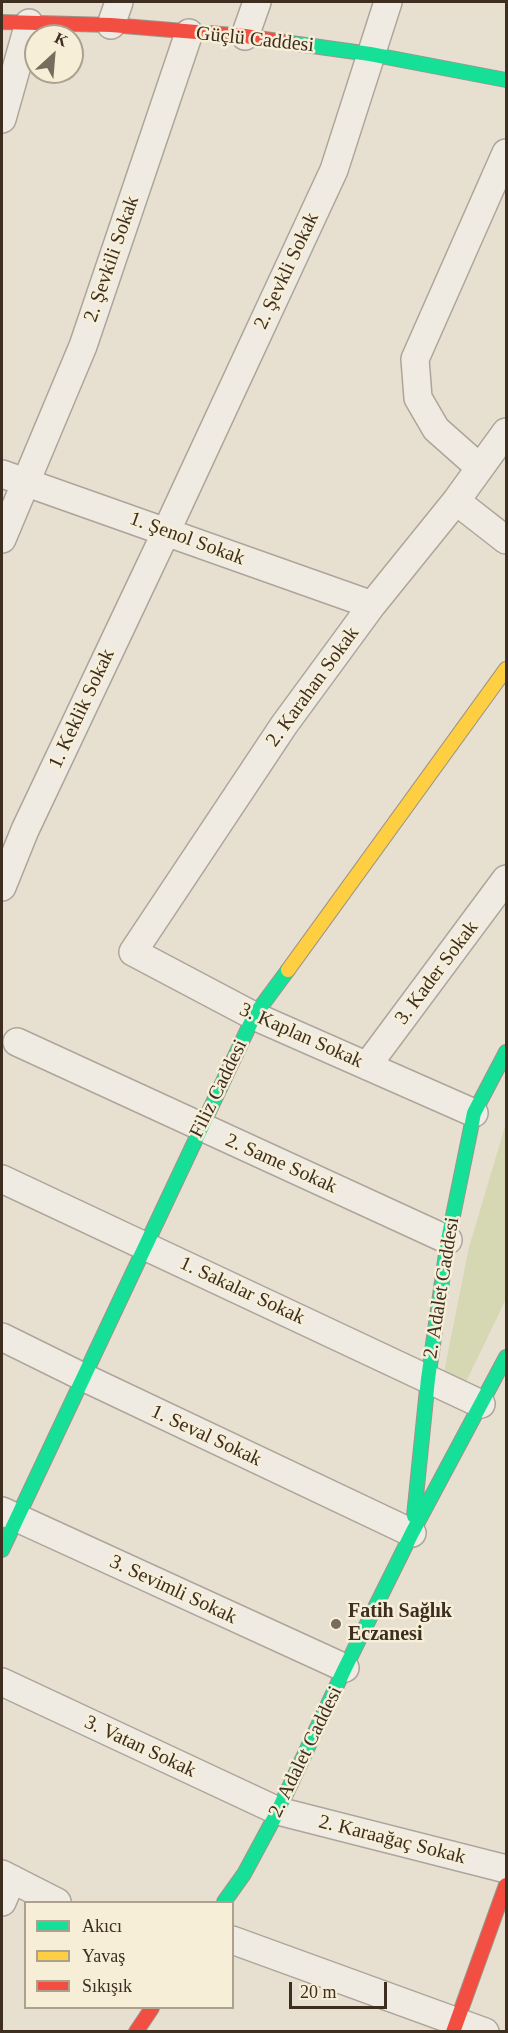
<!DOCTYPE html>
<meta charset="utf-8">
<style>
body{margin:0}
#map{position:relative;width:508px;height:2033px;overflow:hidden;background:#e7e0d1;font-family:Georgia,serif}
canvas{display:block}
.frame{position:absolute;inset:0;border:3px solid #3d2e20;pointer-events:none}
.legend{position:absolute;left:24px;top:1901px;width:210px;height:108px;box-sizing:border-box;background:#f7eed8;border:2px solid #ada18e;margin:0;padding:8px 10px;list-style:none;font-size:18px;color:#3d2e20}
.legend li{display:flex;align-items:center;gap:12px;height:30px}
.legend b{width:30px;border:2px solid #ada18e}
.north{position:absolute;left:24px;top:24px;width:60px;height:60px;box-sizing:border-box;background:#f7eed8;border:2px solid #ada18e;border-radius:50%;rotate:26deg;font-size:16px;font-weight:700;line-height:24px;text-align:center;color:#3d2e20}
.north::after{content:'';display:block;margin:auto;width:21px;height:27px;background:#786c5e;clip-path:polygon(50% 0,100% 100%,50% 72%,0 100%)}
.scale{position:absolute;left:289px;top:1982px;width:98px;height:27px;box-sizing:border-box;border:3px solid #3d2e20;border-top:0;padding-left:8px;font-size:18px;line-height:21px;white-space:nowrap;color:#3d2e20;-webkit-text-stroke:4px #f7eed8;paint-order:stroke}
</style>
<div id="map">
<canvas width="508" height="2033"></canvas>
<div class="frame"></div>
<ul class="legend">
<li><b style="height:8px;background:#16e098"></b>Akıcı</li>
<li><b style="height:8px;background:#ffcf43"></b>Yavaş</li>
<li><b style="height:8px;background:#f24e42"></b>Sıkışık</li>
</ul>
<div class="north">K</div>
<div class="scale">20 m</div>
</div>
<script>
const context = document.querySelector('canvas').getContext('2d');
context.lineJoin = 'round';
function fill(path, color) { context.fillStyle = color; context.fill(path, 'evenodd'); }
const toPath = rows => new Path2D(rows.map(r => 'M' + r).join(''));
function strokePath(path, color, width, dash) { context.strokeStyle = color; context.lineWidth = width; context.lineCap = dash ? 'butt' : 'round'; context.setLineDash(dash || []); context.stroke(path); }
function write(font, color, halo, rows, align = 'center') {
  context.font = font + ' Georgia,serif'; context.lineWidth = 5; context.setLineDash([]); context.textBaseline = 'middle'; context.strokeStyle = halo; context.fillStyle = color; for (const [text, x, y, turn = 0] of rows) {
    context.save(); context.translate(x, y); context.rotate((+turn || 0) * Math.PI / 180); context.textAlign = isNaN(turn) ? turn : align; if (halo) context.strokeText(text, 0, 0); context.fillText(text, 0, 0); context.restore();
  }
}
fill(toPath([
 [506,1123,506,1299,465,1384,444,1372,469,1247]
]), '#d6d7b3');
const street = toPath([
 [111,25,119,2],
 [245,36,257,2],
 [2,119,29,23],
 [480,468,436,429,418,398,415,359,506,153],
 [2,474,372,605],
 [456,501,506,540],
 [2,539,83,346,189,33],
 [2,887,25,830,166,532,334,170,388,2],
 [17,1042,448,1240],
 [367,1066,506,879],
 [474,1113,254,1016,133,952,284,725,372,605,456,501,506,432],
 [2,1179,481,1404],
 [2,1337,83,1377,412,1533],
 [2,1511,345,1668],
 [2,1682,278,1811,506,1869],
 [2,1874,57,1902],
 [2,1902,12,1879],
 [232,1940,485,2032]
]);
const fast = toPath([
 [291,43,370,54,506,80],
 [414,1516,428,1379,448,1240,474,1113,506,1052],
 [2,1550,254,1016,288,970],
 [224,1902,244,1874,278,1811,345,1668,412,1533,506,1357]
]);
const slow = toPath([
 [288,970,506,669]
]);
const jam = toPath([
 [2,22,111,25,245,36,291,43],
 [136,2032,152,2008],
 [453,2032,506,1885]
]);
strokePath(street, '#ada599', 30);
strokePath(fast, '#9c958a', 16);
strokePath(slow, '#9c958a', 16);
strokePath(jam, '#9c958a', 16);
strokePath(street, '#efebe3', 27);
strokePath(fast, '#16e098', 14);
strokePath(slow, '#ffcf43', 14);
strokePath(jam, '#f24e42', 14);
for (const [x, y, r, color] of [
 [336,1624,6,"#786c5e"]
]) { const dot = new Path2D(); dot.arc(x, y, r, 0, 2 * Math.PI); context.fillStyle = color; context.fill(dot); strokePath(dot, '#f7eed8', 2); }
write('20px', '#3d2e20', '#f7eed8', [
 ["Güçlü Caddesi",255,40,6],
 ["2. Şevkili Sokak",112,259,-71],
 ["2. Şevkli Sokak",287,271,-65],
 ["1. Şenol Sokak",187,539,20],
 ["2. Karahan Sokak",313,687,-54],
 ["1. Keklik Sokak",82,709,-65],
 ["3. Kader Sokak",437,973,-53],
 ["3. Kaplan Sokak",301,1036,24],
 ["Filiz Caddesi",219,1089,-64],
 ["2. Same Sokak",281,1164,24],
 ["2. Adalet Caddesi",442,1288,-81],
 ["1. Sakalar Sokak",242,1291,25],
 ["1. Seval Sokak",206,1436,25],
 ["3. Sevimli Sokak",173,1590,25],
 ["3. Vatan Sokak",140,1747,25],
 ["2. Adalet Caddesi",306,1752,-64],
 ["2. Karaağaç Sokak",392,1840,14]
]);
write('bold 20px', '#3d2e20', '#f7eed8', [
 ["Fatih Sağlık",348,1612],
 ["Eczanesi",348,1635]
], 'left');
</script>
